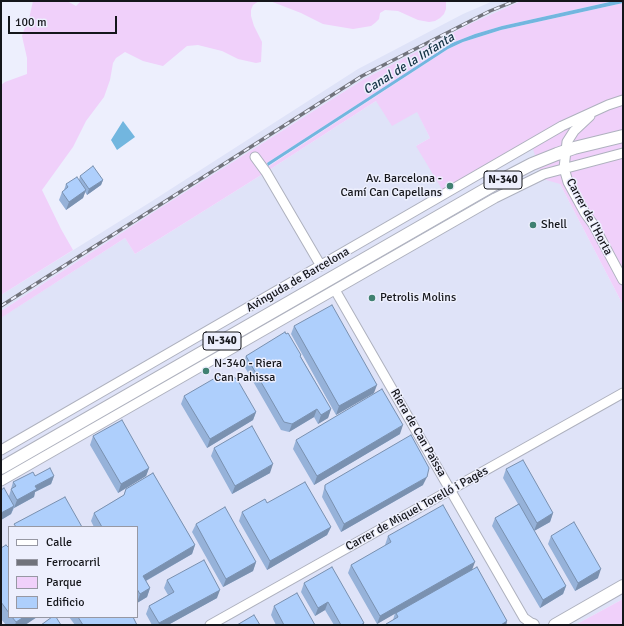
<!DOCTYPE html>
<meta charset="utf-8">
<style>
body{margin:0}
#map{position:relative;width:624px;height:626px;overflow:hidden;background:#edeffd;font-family:Signika,sans-serif}
canvas{display:block}
.frame{position:absolute;inset:0;border:2px solid #15161b;pointer-events:none}
.legend{position:absolute;left:8px;top:526px;width:130px;height:92px;box-sizing:border-box;background:#edeffd;border:1px solid #9798a3;margin:0;padding:5px 7px;list-style:none;font-size:12px;color:#15161b}
.legend li{display:flex;align-items:center;gap:8px;height:20px}
.legend b{width:20px;border:1px solid #9798a3}
.scale{position:absolute;left:8px;top:16px;width:109px;height:18px;box-sizing:border-box;border:2px solid #15161b;border-top:0;padding-left:5px;font-size:12px;line-height:14px;white-space:nowrap;color:#15161b;-webkit-text-stroke:3px #edeffd;paint-order:stroke}
</style>
<div id="map">
<canvas width="624" height="626"></canvas>
<div class="frame"></div>
<ul class="legend">
<li><b style="height:5px;background:#fff"></b>Calle</li>
<li><b style="height:5px;background:#71737b"></b>Ferrocarril</li>
<li><b style="height:11px;background:#f0d0fa"></b>Parque</li>
<li><b style="height:11px;background:#aecffc"></b>Edificio</li>
</ul>
<div class="scale">100 m</div>
</div>
<script>
const context = document.querySelector('canvas').getContext('2d');
context.lineJoin = 'round';
function fill(path, color) { context.fillStyle = color; context.fill(path, 'evenodd'); }
const toPath = rows => new Path2D(rows.map(r => 'M' + r).join(''));
function strokePath(path, color, width, dash) { context.strokeStyle = color; context.lineWidth = width; context.lineCap = dash ? 'butt' : 'round'; context.setLineDash(dash || []); context.stroke(path); }
function write(font, color, halo, rows, align = 'center') {
  context.font = font + ' Signika,sans-serif'; context.lineWidth = 3; context.setLineDash([]); context.textBaseline = 'middle'; context.strokeStyle = halo; context.fillStyle = color; for (const [text, x, y, turn = 0] of rows) {
    context.save(); context.translate(x, y); context.rotate((+turn || 0) * Math.PI / 180); context.textAlign = isNaN(turn) ? turn : align; if (halo) context.strokeText(text, 0, 0); context.fillText(text, 0, 0); context.restore();
  }
}
fill(toPath([
 [493,1,521,1,472,23,364,79,157,210,1,311,1,295,149,203,358,69,463,14],
 [376,101,417,111,430,138,416,146,530,139,560,184,623,305,623,599,575,625,1,625,2,317,125,238,135,254,266,172],
 [9,527,137,527,137,617,9,617]
]), '#dfe3f8');
fill(toPath([
 [33,1,67,1,76,6,81,1,259,1,253,5,251,10,251,16,254,26,262,42,261,62,256,63,238,59,222,51,198,45,187,46,163,66,143,61,125,52,116,58,113,63,110,80,104,97,86,121,73,147,42,190,61,229,73,250,1,295,1,85,5,82,27,74,27,58,22,36,24,30,29,19],
 [270,1,446,1,446,9,444,14,440,18,435,21,429,22,418,20,398,11,385,10,380,13,379,19,375,23,371,26,353,29,323,24,301,13],
 [521,1,614,1,502,26,475,34,452,43,267,163,269,166,448,49,463,42,501,30,623,3,623,305,560,184,543,179,530,140,443,191,416,146,430,138,417,112,392,126,376,101,266,172,135,254,125,238,1,318,1,311,157,210,364,79,472,23],
 [623,599,623,625,575,625]
]), '#f0d0fa');
fill(toPath([
 [614,1,623,1,623,3,501,30,463,42,448,49,268,166,267,163,452,43,475,34,502,26],
 [123,121,135,137,117,150,111,140]
]), '#72b6df');
const minor = toPath([
 [590,116,574,131,567,142,564,168,568,182,585,213,593,224,623,280],
 [255,157,266,172,321,266],
 [335,290,524,618,534,625],
 [1,450,562,126,608,105,623,100],
 [1,481,495,198,544,174,623,153],
 [210,625,623,393]
]);
const major = toPath([
 [1,468,507,177,532,164,557,154,574,148,623,136],
 [530,625,533,625],
 [555,625,623,586]
]);
strokePath(minor, '#aeb1be', 11);
strokePath(major, '#aeb1be', 14);
strokePath(minor, '#fff', 9);
strokePath(major, '#fff', 12);
const rail = toPath([
 [1,306,362,76,490,11,515,1]
]);
strokePath(rail, '#71737b', 3.5);
strokePath(rail, '#edeffd', 2, [6]);
fill(toPath([
 [80,176,103,180,101,185,87,195,85,192,83,198,66,210,59,200,62,192,64,190,66,184,79,180],
 [294,326,374,393,336,415,291,334],
 [246,356,301,357,331,409,328,418,318,424,314,417,289,432,281,430,243,364],
 [226,381,256,412,253,420,207,448,181,404,184,396],
 [400,434,314,485,293,449,296,440],
 [93,436,149,468,146,476,118,493,90,445],
 [214,448,270,473,232,494,211,456],
 [506,469,553,513,550,522,534,531,566,586,563,594,540,608,492,526,495,518,518,504,503,478],
 [153,473,195,545,192,554,146,581,150,588,147,597,137,603,137,527,94,527,91,521,94,513,124,495,126,489],
 [35,476,54,476,51,484,35,492,34,497,14,508,11,514,1,520,1,490,9,496,13,482],
 [325,485,423,485,341,532,322,497],
 [267,503,331,527,327,535,267,570,239,521,242,512],
 [196,524,256,562,253,571,223,587,192,532],
 [388,536,472,569,507,621,506,625,386,625,393,620,395,613,377,624,348,573,351,565,385,546,385,545],
 [551,536,598,578,575,591,548,544],
 [1,548,9,548,9,617,37,617,25,625,6,625,1,619],
 [167,580,217,598,168,625,152,625,146,614,149,606,168,595,164,588],
 [304,583,364,623,363,625,334,625,325,610,315,616,301,592],
 [274,606,315,625,276,625,271,615],
 [69,617,133,617,137,625,75,625]
]), '#96b2d9');
fill(toPath([
 [103,180,101,185,87,195,89,189],
 [86,190,83,198,66,210,69,202],
 [377,385,374,393,336,415,339,406],
 [317,409,314,417,289,432,292,424],
 [331,409,328,418,318,424,321,415],
 [256,412,253,420,207,448,210,439],
 [403,425,400,434,314,485,317,476],
 [273,464,270,473,232,494,235,486],
 [149,468,146,476,118,493,121,484],
 [54,476,51,484,35,492,34,497,14,508,17,500,35,486],
 [427,477,423,485,341,532,344,524],
 [14,506,11,514,1,520,1,513],
 [553,513,550,522,534,531,537,523],
 [331,527,327,535,267,570,270,561],
 [195,545,192,554,140,584,143,576],
 [256,562,253,571,223,587,226,579],
 [475,562,472,570,377,624,380,616],
 [601,569,598,578,575,591,578,583],
 [566,586,563,594,540,608,543,600],
 [150,588,147,597,137,603,140,594],
 [220,590,217,598,168,625,158,625,159,623],
 [328,602,325,610,315,616,318,608],
 [24,617,37,617,25,625,15,625,16,622],
 [507,621,506,625,501,625]
]), '#7a91b0');
const building = toPath([
 [93,166,103,180,89,189,80,176,93,166],
 [77,177,86,190,69,202,62,192,68,187,66,184,77,177],
 [332,305,377,385,339,406,294,326,332,305],
 [285,332,286,334,288,333,301,355,300,356,331,409,321,415,317,409,292,424,284,422,246,356,285,332],
 [222,374,226,381,233,377,237,379,256,412,210,439,184,396,222,374],
 [382,389,403,425,317,476,296,440,382,389],
 [122,420,149,468,121,484,93,436,122,420],
 [252,426,273,464,235,486,214,448,252,426],
 [411,435,429,468,427,477,344,524,325,489,325,485,411,435],
 [523,460,553,513,537,523,506,469,523,460],
 [50,468,54,476,35,486,37,489,17,500,11,489,16,486,13,482,33,472,35,476,50,468],
 [153,473,195,545,143,576,150,588,140,594,137,589,137,527,102,527,94,513,124,495,126,489,153,473],
 [305,482,331,527,270,561,242,512,265,499,267,503,305,482],
 [4,488,14,506,1,513,1,490,4,488],
 [65,497,82,527,16,527,14,524,65,497],
 [519,504,566,586,543,600,495,518,519,504],
 [443,505,475,562,380,616,351,565,391,542,388,536,443,505],
 [225,507,256,562,226,579,196,524,225,507],
 [574,522,601,569,578,583,551,536,574,522],
 [6,545,9,548,9,613,1,602,1,548,6,545],
 [204,560,220,590,159,623,149,606,174,592,167,580,204,560],
 [332,567,364,623,361,625,341,625,328,602,318,608,304,583,332,567],
 [477,567,507,621,501,625,386,625,386,624,398,617,396,613,477,567],
 [297,593,315,625,284,625,274,606,297,593],
 [254,615,260,625,237,625,254,615],
 [12,617,24,617,16,622,12,617],
 [52,617,56,617,61,625,41,625,52,617],
 [78,617,133,617,137,625,83,625,78,617]
]);
fill(building, '#aecffc');
strokePath(building, '#7a91b0', 1);
for (const [x, y, r, color] of [
 [450,186,4,"#408171"],
 [533,225,4,"#408171"],
 [372,298,4,"#408171"],
 [206,371,4,"#408171"]
]) { const dot = new Path2D(); dot.arc(x, y, r, 0, 2 * Math.PI); context.fillStyle = color; context.fill(dot); strokePath(dot, '#edeffd', 1.5); }
for (const [x, y, w] of [
 [503,180,38],
 [222,341,38]
]) { const box = new Path2D(); box.roundRect(x - w / 2, y - 9, w, 18, 3); context.fillStyle = '#edeffd'; context.fill(box); strokePath(box, '#15161b', 1); }
write('bold 11px', '#15161b', null, [
 ["N-340",503,180],
 ["N-340",222,341]
]);
write('12px', '#15161b', '#edeffd', [
 ["Av. Barcelona -",442,179,"right"],
 ["Camí Can Capellans",442,193,"right"],
 ["Shell",541,225],
 ["Petrolis Molins",380,298],
 ["N-340 - Riera",214,364],
 ["Can Pahissa",214,378]
], 'left');
write('12px', '#15161b', '#edeffd', [
 ["Carrer de l'Horta",589,217,62],
 ["Avinguda de Barcelona",298,280,-30],
 ["Riera de Can Païssa",418,433,60],
 ["Carrer de Miquel Torelló i Pagès",417,509,-29]
]);
write('italic 13px', '#143244', '#edeffd', [
 ["Canal de la Infanta",409,64,-32]
]);
</script>
